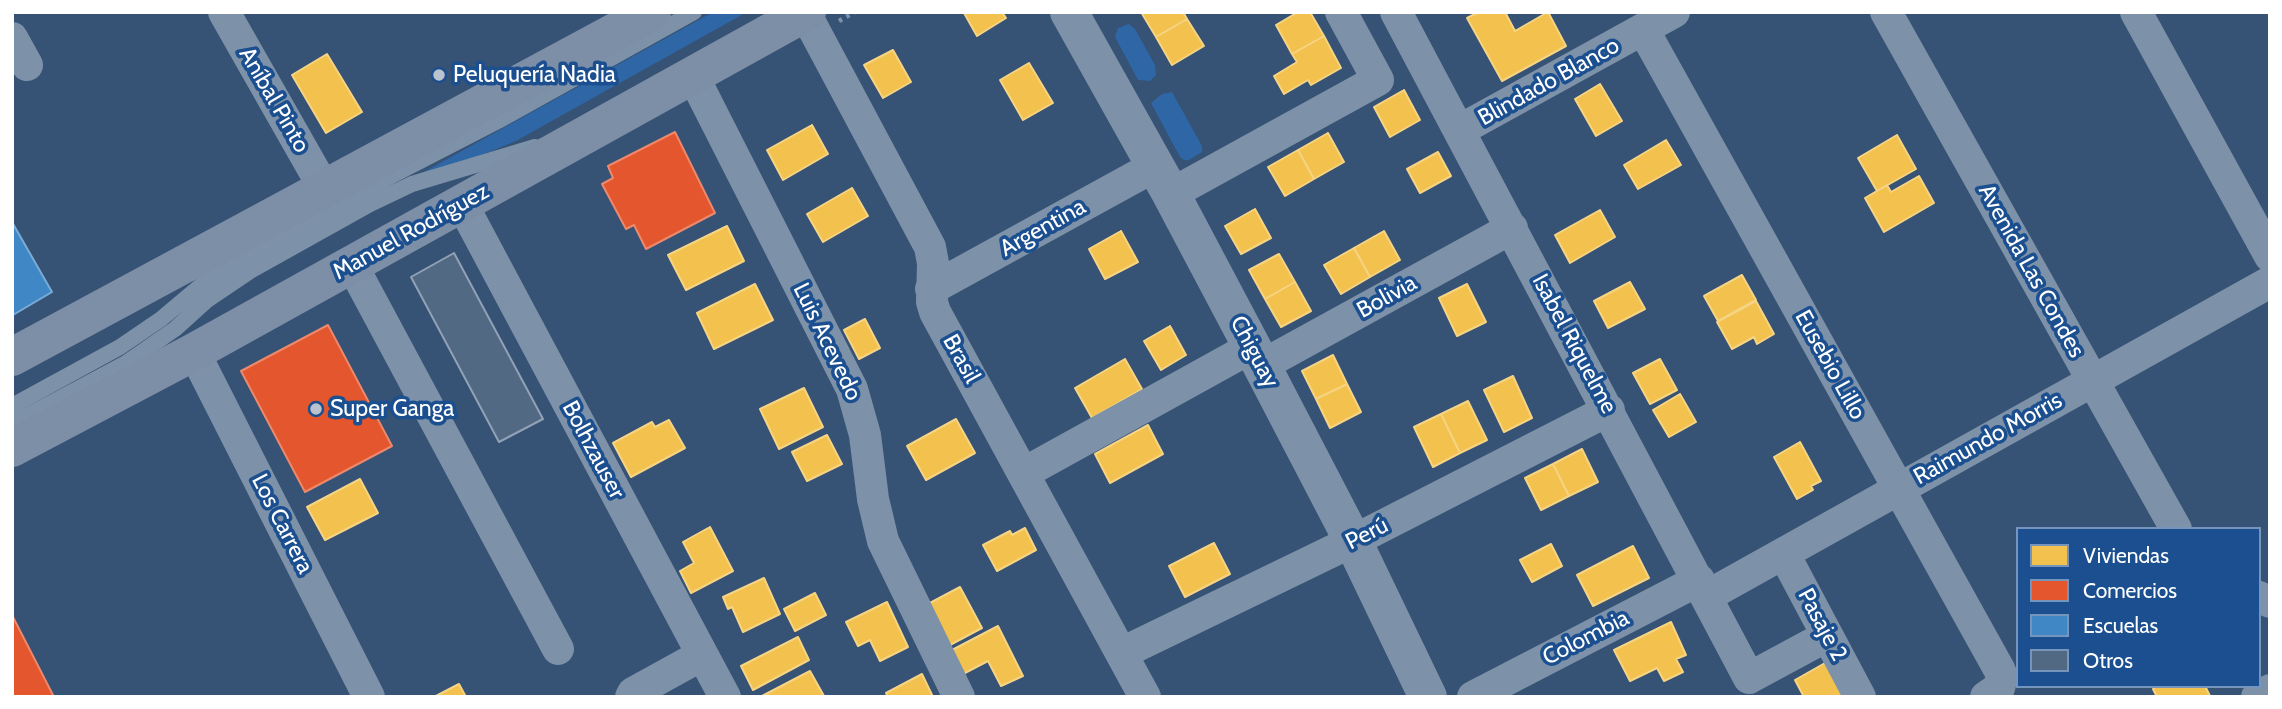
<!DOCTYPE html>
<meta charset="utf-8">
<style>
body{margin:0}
#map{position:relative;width:2282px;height:709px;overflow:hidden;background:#365274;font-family:Cabin,sans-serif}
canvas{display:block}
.frame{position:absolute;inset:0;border:14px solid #fff;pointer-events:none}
.legend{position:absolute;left:2016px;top:527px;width:245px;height:161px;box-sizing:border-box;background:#1b4f8f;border:2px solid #7695bc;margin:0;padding:9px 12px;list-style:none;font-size:21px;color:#fff}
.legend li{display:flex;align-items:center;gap:14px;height:35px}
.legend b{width:35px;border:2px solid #7695bc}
</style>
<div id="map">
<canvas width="2282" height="709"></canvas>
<div class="frame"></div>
<ul class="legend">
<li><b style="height:19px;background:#f2c14e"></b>Viviendas</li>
<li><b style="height:19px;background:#e4572e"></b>Comercios</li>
<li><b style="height:19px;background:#3f88c5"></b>Escuelas</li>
<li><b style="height:19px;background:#526984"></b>Otros</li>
</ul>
</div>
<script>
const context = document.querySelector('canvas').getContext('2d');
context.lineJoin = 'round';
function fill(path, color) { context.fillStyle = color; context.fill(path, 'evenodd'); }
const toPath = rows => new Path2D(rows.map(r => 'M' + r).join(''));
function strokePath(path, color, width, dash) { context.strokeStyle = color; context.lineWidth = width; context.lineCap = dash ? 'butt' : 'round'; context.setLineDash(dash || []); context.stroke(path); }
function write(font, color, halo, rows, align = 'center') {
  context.font = font + ' Cabin,sans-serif'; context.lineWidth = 7; context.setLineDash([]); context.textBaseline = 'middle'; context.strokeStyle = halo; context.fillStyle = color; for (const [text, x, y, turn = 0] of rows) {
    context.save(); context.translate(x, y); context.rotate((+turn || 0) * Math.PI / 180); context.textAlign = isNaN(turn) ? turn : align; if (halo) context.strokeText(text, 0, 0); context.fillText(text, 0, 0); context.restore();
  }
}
fill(toPath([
 [713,12,747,12,516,141,477,157,422,173],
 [1129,24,1135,29,1155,65,1156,75,1150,81,1138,80,1115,37,1118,28],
 [1172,92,1202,146,1202,152,1189,160,1184,160,1180,157,1151,103,1162,94]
]), '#2f66a5');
const homes = toPath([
 [1002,12,1006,18,977,36,964,13,1002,12],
 [1141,12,1183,12,1187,19,1156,37,1141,12],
 [1298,12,1310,12,1324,36,1292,54,1276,25,1298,12],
 [1479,12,1505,12,1515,31,1548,12,1566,46,1502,81,1467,18,1479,12],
 [1187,19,1204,46,1172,65,1156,37,1187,19],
 [1324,36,1341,68,1311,85,1308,80,1284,94,1274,76,1297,62,1292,54,1324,36],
 [893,50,911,82,883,98,864,65,893,50],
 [327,54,362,112,326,133,292,75,327,54],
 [1029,63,1053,103,1023,120,1000,80,1029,63],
 [1600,84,1622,121,1596,136,1575,99,1600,84],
 [1404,90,1420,120,1390,137,1374,107,1404,90],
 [812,125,828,154,783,180,767,150,812,125],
 [1328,133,1344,162,1314,179,1298,150,1328,133],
 [1897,135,1916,169,1877,191,1858,158,1897,135],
 [1666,140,1681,165,1638,189,1624,165,1666,140],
 [1298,150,1314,179,1285,196,1268,167,1298,150],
 [1438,152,1451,176,1420,193,1407,169,1438,152],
 [1919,176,1934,203,1884,232,1865,198,1887,185,1891,192,1919,176],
 [852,188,868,216,823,242,807,214,852,188],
 [1255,209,1271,238,1241,254,1225,226,1255,209],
 [1600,210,1615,237,1570,263,1555,235,1600,210],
 [727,226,744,261,686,290,668,255,727,226],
 [1121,231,1138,262,1105,279,1089,249,1121,231],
 [1384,231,1400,260,1370,277,1354,248,1384,231],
 [1354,248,1370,277,1341,294,1324,265,1354,248],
 [1279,254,1295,282,1265,299,1249,270,1279,254],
 [1742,275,1756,300,1718,321,1704,296,1742,275],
 [1295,282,1311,311,1281,327,1265,299,1295,282],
 [1630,282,1645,309,1608,328,1594,301,1630,282],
 [755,284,773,320,714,349,697,313,755,284],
 [1467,284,1486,322,1457,336,1439,298,1467,284],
 [1756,301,1774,334,1757,344,1754,337,1732,349,1717,322,1756,301],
 [865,319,880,348,859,359,844,330,865,319],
 [1170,326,1186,355,1161,370,1144,341,1170,326],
 [1333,355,1347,384,1316,399,1302,371,1333,355],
 [1125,359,1142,389,1092,418,1075,388,1125,359],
 [1660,359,1677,390,1650,404,1633,373,1660,359],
 [1513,376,1532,418,1504,432,1484,390,1513,376],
 [1347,384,1361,412,1330,428,1316,399,1347,384],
 [804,388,823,427,779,449,760,409,804,388],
 [1680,394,1696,422,1669,437,1653,410,1680,394],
 [1468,401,1487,440,1460,453,1441,414,1468,401],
 [1441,414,1460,453,1433,467,1414,427,1441,414],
 [956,419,975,453,926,480,907,446,956,419],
 [669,420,685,448,631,477,613,443,652,422,655,427,669,420],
 [1148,425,1163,454,1110,483,1095,454,1148,425],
 [827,435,842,464,807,481,792,452,827,435],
 [1800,442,1821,481,1811,486,1813,490,1797,499,1774,457,1800,442],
 [1582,449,1598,482,1569,496,1553,464,1582,449],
 [1553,464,1569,496,1541,510,1525,478,1553,464],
 [360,479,378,513,325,540,307,507,360,479],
 [710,527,733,571,691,593,680,571,694,563,683,542,710,527],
 [1025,528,1036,550,997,571,983,545,1010,531,1012,535,1025,528],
 [1214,543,1230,574,1185,597,1169,566,1214,543],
 [1551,544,1562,566,1532,582,1520,560,1551,544],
 [1633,546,1649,578,1593,606,1577,575,1633,546],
 [764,578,780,614,743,632,732,607,728,609,723,597,764,578],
 [960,587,982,628,950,645,928,604,960,587],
 [815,593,826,615,795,631,784,609,815,593],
 [887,602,908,647,880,661,870,640,858,646,846,622,887,602],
 [1671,622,1686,655,1676,659,1683,672,1664,681,1657,668,1630,681,1614,650,1671,622],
 [998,626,1023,676,1001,686,988,661,963,674,952,650,998,626],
 [798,637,809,660,753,690,741,666,798,637],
 [1825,663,1844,697,1804,697,1795,680,1825,663],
 [810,671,824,696,762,697,762,696,810,671],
 [922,674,933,697,888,697,886,693,922,674],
 [459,684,466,697,434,697,459,684],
 [2157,686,2205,686,2210,696,2157,697,2153,689,2157,686]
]);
fill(homes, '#f2c14e');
strokePath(homes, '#f6d483', 2);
const shops = toPath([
 [675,132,715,213,646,249,634,225,626,229,602,184,613,178,608,166,675,132],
 [328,325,392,446,305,492,241,371,328,325],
 [12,615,54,697,12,697,12,615]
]);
fill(shops, '#e4572e');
strokePath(shops, '#ec896d', 2);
const schools = toPath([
 [12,222,52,292,13,315,12,314,12,222]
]);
fill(schools, '#3f88c5');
strokePath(schools, '#79acd6', 2);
const building = toPath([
 [454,253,543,419,499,442,411,277,454,253]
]);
fill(building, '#526984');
strokePath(building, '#92a2b6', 2);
strokePath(toPath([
 [839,21,855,12]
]), '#7d92a8', 4.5, [3.5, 5]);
strokePath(toPath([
 [12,406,120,347,161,319,205,282,246,256,366,189,498,121,694,12],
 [12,424,126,363,175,329,207,300,250,271,370,204,412,184,535,147]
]), '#7d92a8', 16);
strokePath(toPath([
 [224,12,324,188],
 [1396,12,1749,678,1827,636],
 [1886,12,2176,529],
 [2136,12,2270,256],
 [805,13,930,247,933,263,932,302,935,312,1145,697],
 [1643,29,1999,669,2002,676,1999,688,1986,697],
 [12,38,27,65],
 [693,76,852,389,865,435,873,499,883,541,959,697],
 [1460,130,1674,12],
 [1171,194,1378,80,1341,12],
 [462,204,725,697],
 [352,265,558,649],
 [931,289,1155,166],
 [194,352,369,697],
 [1261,366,1512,228],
 [1024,473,1252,347],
 [1784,554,1860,697],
 [1707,596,2270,282],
 [2259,597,2270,602],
 [1122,653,1353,541,1609,410],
 [631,697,633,693,702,655],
 [1473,697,1699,580],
 [2257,697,2270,690]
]), '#7d92a8', 32);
strokePath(toPath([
 [1069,12,1171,194,1252,347,1353,541,1428,697]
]), '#7d92a8', 38);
strokePath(toPath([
 [12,357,652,12],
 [12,448,194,352,807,12]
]), '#7d8ea7', 38);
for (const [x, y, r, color] of [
 [439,75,7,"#b9c2ce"],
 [316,409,7,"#b9c2ce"]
]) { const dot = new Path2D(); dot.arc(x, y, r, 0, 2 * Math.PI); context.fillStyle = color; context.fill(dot); strokePath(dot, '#1b4f8f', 2.5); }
write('23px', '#fff', '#1b4f8f', [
 ["Peluquería Nadia",453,75],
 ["Super Ganga",330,409]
], 'left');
write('23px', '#fff', '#1b4f8f', [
 ["Blindado Blanco",1549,82,-29],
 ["Aníbal Pinto",274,100,60],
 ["Argentina",1043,228,-29],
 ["Manuel Rodríguez",411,232,-29],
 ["Avenida Las Condes",2031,271,61],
 ["Bolivia",1387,297,-29],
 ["Luis Acevedo",827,342,64],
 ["Isabel Riquelme",1574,344,62],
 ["Chiguay",1254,352,62],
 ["Brasil",961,359,61],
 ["Eusebio Lillo",1830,365,61],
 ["Raimundo Morris",1988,439,-29],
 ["Bolhzauser",593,450,62],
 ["Los Carrera",282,524,63],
 ["Perú",1367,534,-27],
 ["Pasaje 2",1822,625,62],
 ["Colombia",1586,638,-27]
]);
</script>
